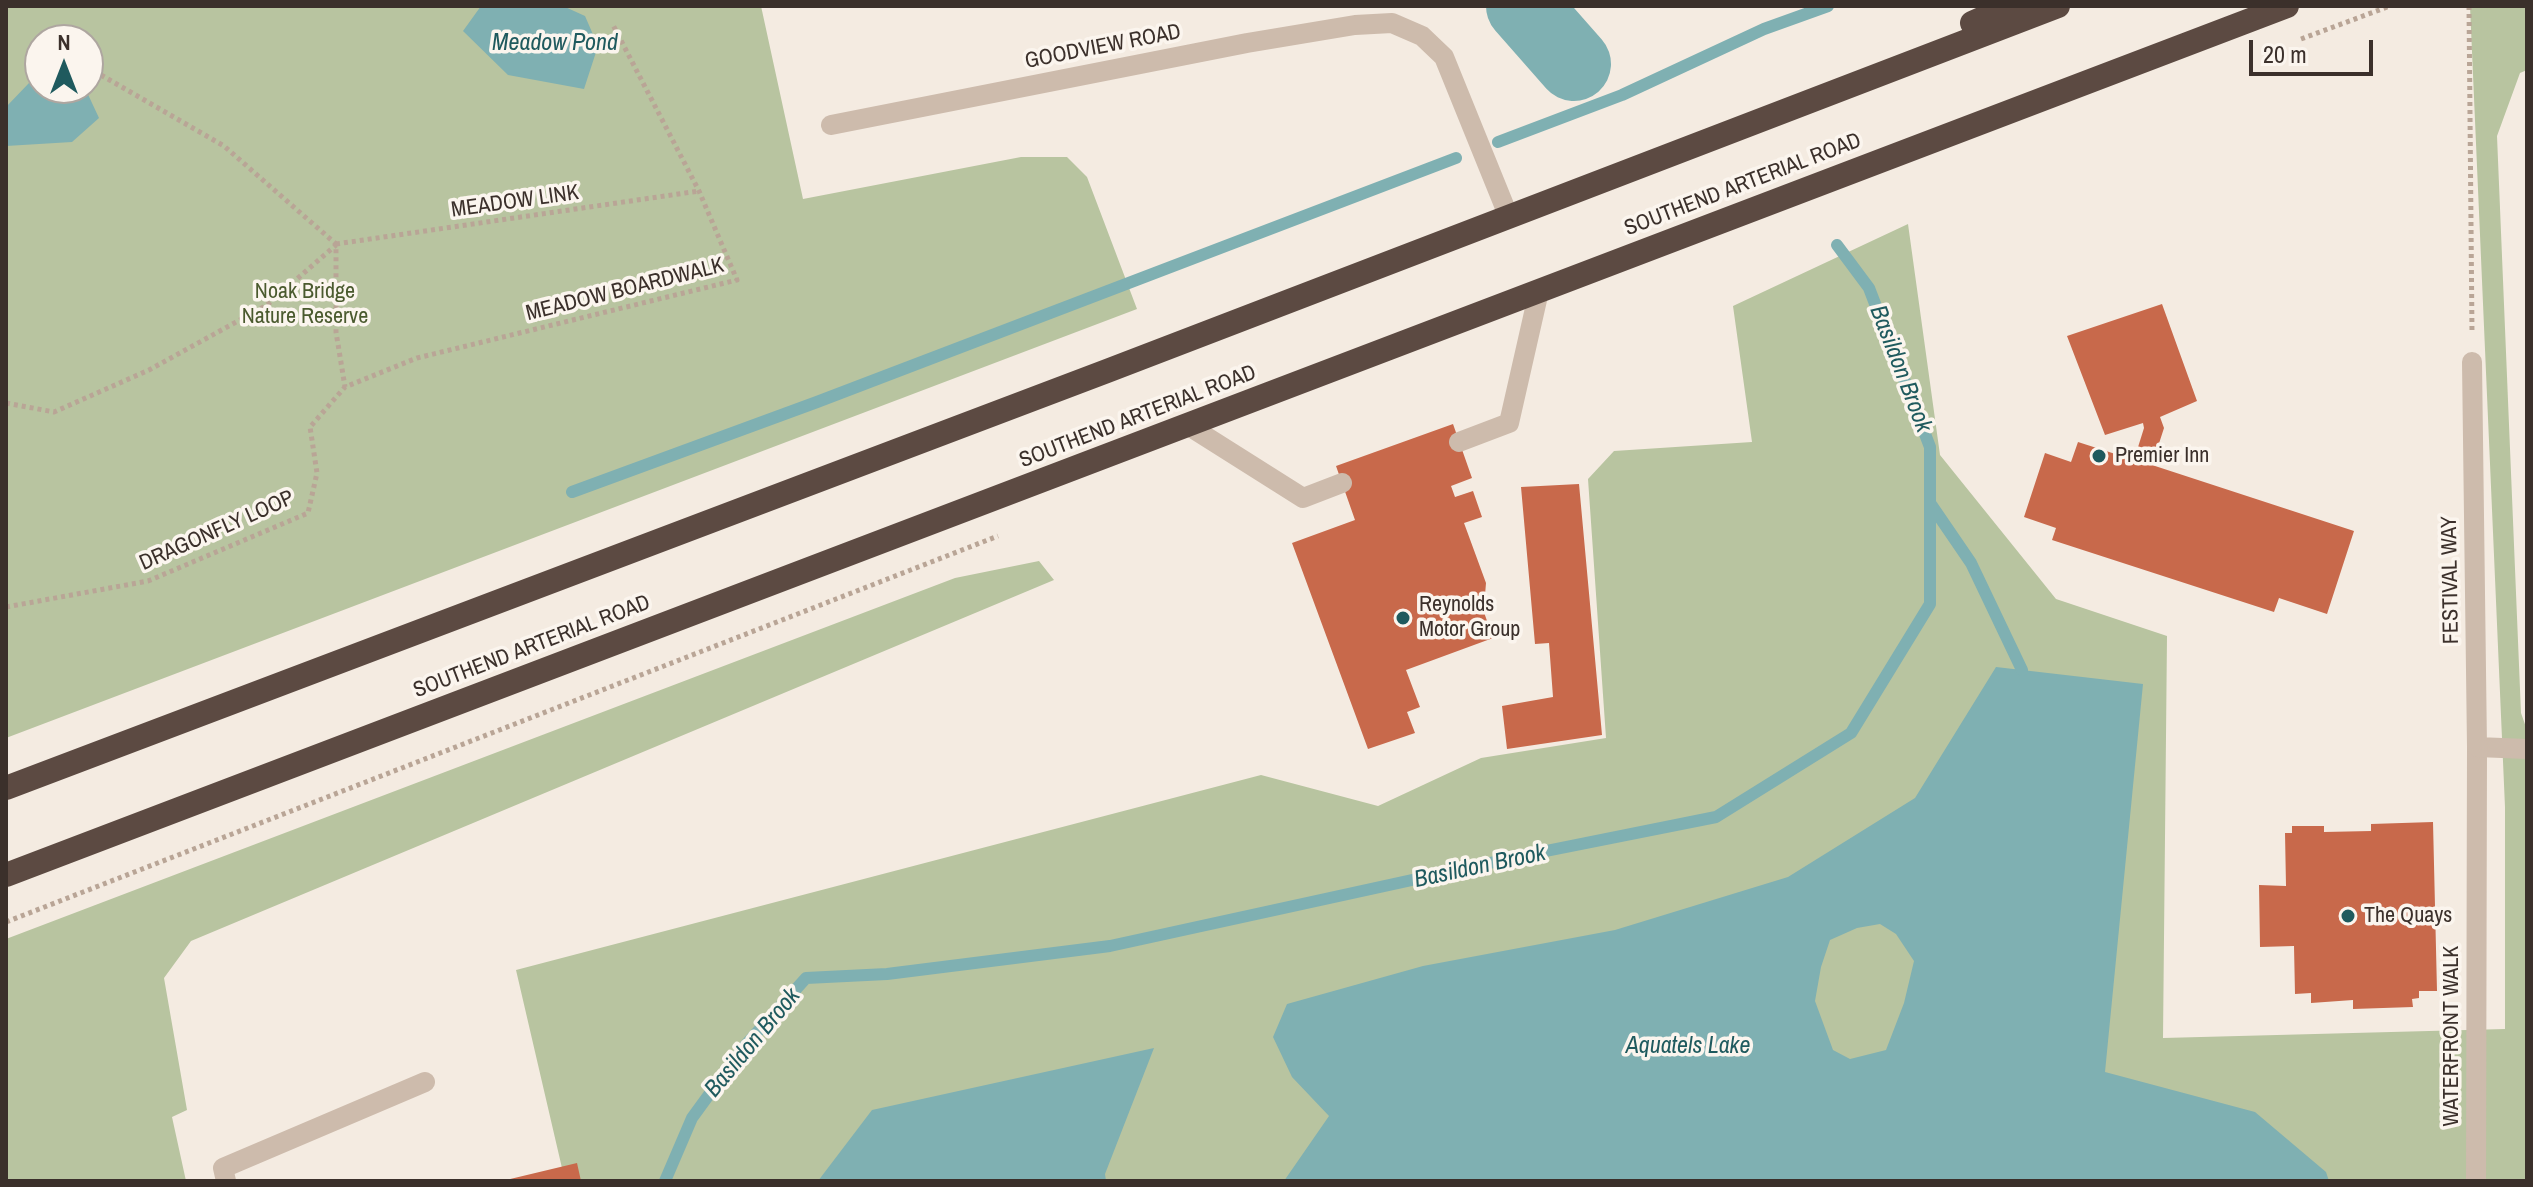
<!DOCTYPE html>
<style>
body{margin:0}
#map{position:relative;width:2533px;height:1187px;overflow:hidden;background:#f4ebe1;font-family:"Archivo Narrow",sans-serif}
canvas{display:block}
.frame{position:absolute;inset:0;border:8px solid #3b302b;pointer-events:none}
.north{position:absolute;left:24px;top:24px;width:80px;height:80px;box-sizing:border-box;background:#fbf5ee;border:2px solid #aea6a0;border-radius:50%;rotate:0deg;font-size:22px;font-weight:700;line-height:32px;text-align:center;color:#3b302b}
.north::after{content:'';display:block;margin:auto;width:28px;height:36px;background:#1f5a5e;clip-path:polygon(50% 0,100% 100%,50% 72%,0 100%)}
.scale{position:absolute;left:2249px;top:40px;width:124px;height:36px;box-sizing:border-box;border:4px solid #3b302b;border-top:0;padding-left:10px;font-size:24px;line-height:28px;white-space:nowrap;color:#3b302b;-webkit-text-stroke:6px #fbf5ee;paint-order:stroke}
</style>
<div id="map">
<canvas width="2533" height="1187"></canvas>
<div class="frame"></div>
<div class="north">N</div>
<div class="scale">20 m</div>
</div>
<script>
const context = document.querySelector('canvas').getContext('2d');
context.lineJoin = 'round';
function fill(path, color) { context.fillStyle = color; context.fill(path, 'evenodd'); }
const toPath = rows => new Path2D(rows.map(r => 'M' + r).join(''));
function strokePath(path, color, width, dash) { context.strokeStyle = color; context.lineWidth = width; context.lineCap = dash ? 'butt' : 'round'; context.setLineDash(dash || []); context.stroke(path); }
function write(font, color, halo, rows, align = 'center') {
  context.font = font + ' "Archivo Narrow",sans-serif'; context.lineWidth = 7; context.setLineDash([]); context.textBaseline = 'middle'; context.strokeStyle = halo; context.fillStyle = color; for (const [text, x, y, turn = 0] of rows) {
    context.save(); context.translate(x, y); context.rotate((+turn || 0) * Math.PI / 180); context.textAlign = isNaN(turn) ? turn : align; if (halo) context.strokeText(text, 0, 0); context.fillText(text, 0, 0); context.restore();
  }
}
fill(toPath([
 [6,6,761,6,803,199,1021,157,1067,157,1087,177,1137,309,6,738],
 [40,40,88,40,88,88,40,88],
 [2470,6,2527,6,2527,70,2520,73,2497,136,2521,713,2527,730,2527,1181,565,1181,516,970,1261,775,1378,806,1481,758,1606,738,1588,479,1614,451,1752,442,1733,306,1908,224,1940,455,2056,599,2167,636,2163,1038,2505,1029,2505,807],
 [1039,561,1054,580,191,941,164,978,187,1110,172,1117,186,1181,6,1181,6,939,955,578]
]), '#b8c4a0');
fill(toPath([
 [481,6,563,6,585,16,598,46,584,89,508,75,463,31],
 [40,80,40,88,85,88,99,118,72,142,6,146,6,107,29,83],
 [1996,667,2143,684,2105,1072,2255,1112,2326,1172,2329,1181,1284,1181,1329,1116,1292,1077,1273,1037,1287,1004,1423,966,1615,930,1788,877,1915,798],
 [1880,924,1896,934,1914,961,1904,1003,1886,1050,1850,1059,1833,1050,1815,1001,1821,967,1830,940,1857,928],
 [1154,1048,1105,1174,1106,1181,818,1181,872,1110]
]), '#7fb0b2');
strokePath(toPath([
 [1498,142,1622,95,1764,29,1828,6],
 [572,492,817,402,1456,158],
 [1930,503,1971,563,2022,670],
 [665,1181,692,1118,743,1048,806,978,887,974,1110,946,1531,854,1716,817,1851,733,1930,604,1930,447,1869,288,1837,245]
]), '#7fb0b2', 12);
strokePath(toPath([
 [1523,6,1574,64]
]), '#7fb0b2', 74);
fill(toPath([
 [2162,304,2197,401,2160,417,2164,428,2152,465,2354,531,2327,614,2279,598,2274,612,2052,540,2056,528,2024,517,2045,453,2071,462,2078,442,2134,460,2144,428,2143,423,2105,435,2067,336],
 [1453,424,1472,478,1451,486,1455,497,1473,491,1482,517,1464,523,1486,583,1485,595,1479,598,1493,638,1406,670,1420,707,1407,712,1415,733,1368,749,1292,543,1355,520,1336,466],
 [1579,484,1602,735,1507,749,1502,706,1553,697,1549,643,1535,644,1521,487],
 [2433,822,2437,991,2419,991,2419,998,2412,999,2413,1007,2353,1009,2353,1000,2311,1003,2311,993,2295,994,2294,946,2260,947,2259,885,2286,886,2285,833,2292,833,2292,826,2324,826,2324,832,2371,831,2371,824],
 [577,1163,581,1181,507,1181,506,1180]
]), '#c8694b');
strokePath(toPath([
 [2469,6,2472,333],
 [2301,39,2390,6],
 [101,75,224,146,336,244,336,332,345,387],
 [336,244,699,191],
 [6,403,54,412,149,370,267,305,336,245],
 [6,607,148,581,308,513,317,473,310,427,345,387,417,358,737,280,699,191,613,25],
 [6,922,998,536]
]), '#b9a596', 5, [4, 4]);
strokePath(toPath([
 [1189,426,1303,498,1342,483],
 [1459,442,1509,423,1539,291],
 [226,1181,223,1168,425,1082],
 [2476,1181,2477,747]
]), '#cdbbac', 20);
strokePath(toPath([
 [831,125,1247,43,1355,25,1392,23,1422,36,1444,57,1508,215],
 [2472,362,2477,747,2527,749]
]), '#cdbbac', 20);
strokePath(toPath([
 [1972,23,2010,6],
 [6,788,1107,371,2058,6],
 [6,875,2287,6]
]), '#5c4a42', 24);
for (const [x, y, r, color] of [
 [2099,456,8,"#1f5a5e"],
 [1403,618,8,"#1f5a5e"],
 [2348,916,8,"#1f5a5e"]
]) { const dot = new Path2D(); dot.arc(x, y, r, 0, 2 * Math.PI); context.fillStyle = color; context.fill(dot); strokePath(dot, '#fbf5ee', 3); }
write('22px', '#3b302b', '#fbf5ee', [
 ["GOODVIEW ROAD",1103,47,-11],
 ["SOUTHEND ARTERIAL ROAD",1743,185,-21],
 ["MEADOW LINK",515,202,-8],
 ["MEADOW BOARDWALK",625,290,-14],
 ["SOUTHEND ARTERIAL ROAD",1138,417,-21],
 ["DRAGONFLY LOOP",217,531,-24],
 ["FESTIVAL WAY",2451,580,-91],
 ["SOUTHEND ARTERIAL ROAD",532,647,-21],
 ["WATERFRONT WALK",2452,1036,-90]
]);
write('22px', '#4a5a2e', '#fbf5ee', [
 ["Noak Bridge",305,292],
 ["Nature Reserve",305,317]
]);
write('22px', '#3b302b', '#fbf5ee', [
 ["Premier Inn",2115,456],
 ["Reynolds",1419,605],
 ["Motor Group",1419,630],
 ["The Quays",2364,916]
], 'left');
write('italic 24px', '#1f5a5e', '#fbf5ee', [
 ["Meadow Pond",555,44],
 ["Basildon Brook",1900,369,69],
 ["Basildon Brook",1480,867,-12],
 ["Basildon Brook",753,1043,-50],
 ["Aquatels Lake",1688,1047]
]);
</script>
